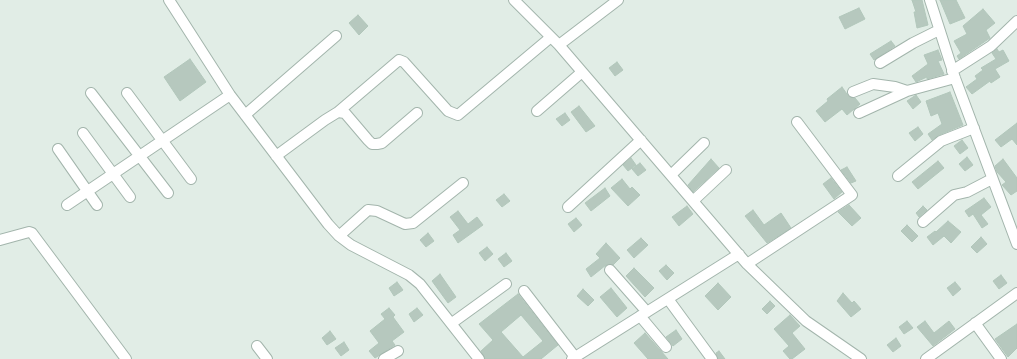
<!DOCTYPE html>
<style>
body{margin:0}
canvas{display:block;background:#e1ede6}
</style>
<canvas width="1017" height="359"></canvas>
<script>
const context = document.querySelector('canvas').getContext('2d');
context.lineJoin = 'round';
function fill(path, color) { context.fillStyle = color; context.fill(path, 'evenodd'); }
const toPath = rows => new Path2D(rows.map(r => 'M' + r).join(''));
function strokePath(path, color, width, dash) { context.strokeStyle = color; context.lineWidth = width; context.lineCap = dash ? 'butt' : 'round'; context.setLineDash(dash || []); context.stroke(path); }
const building = toPath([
 [912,0,922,0,928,25,917,28,914,12,916,12,912,0],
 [940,0,956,0,965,18,950,24,940,0],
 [859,8,865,19,845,29,839,17,859,8],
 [983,9,995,23,986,30,990,38,959,59,957,56,961,53,954,41,967,34,963,26,983,9],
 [358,15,368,26,359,35,349,23,358,15],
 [891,41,895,46,874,60,870,54,891,41],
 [997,49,999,52,1003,50,1009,61,995,69,1000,77,991,83,990,81,972,94,966,87,977,79,975,76,983,70,981,68,996,59,992,53,997,49],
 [938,50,942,60,938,61,944,74,927,79,927,77,916,82,912,76,928,64,924,55,938,50],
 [190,59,206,82,180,101,164,77,190,59],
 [617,62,623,70,615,76,609,68,617,62],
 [842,87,849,97,855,98,860,104,847,115,842,109,825,122,816,111,828,101,827,99,842,87],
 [950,92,963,125,939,135,932,140,928,134,942,124,938,113,931,116,926,101,950,92],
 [916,95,921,102,913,109,907,101,916,95],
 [579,106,595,126,586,132,571,112,579,106],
 [565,113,570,120,562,126,556,119,565,113],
 [1017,123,1017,145,1012,139,1001,147,995,140,1017,123],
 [918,127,923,134,915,141,909,133,918,127],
 [962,140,968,148,960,154,954,146,962,140],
 [967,157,973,165,965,171,959,164,967,157],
 [631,158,636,165,628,171,623,165,631,158],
 [711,159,719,168,693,192,688,185,711,159],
 [1003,159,1017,178,1017,191,1011,195,1002,185,1006,182,997,172,995,166,1003,159],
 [938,161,944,168,918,189,912,182,938,161],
 [640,163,646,170,638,176,632,169,640,163],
 [847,167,856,181,851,183,841,170,847,167],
 [831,178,842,192,834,199,823,184,831,178],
 [622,179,630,189,632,187,640,195,628,206,611,188,622,179],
 [605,188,610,196,591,211,585,203,605,188],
 [504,194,510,201,502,207,496,200,504,194],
 [984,198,991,207,981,215,988,224,982,228,973,214,969,217,965,211,984,198],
 [849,205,861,218,852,226,838,212,849,205],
 [687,206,693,214,679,226,672,217,687,206],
 [923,206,927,210,919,217,916,213,923,206],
 [753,210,764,225,781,213,791,228,767,243,745,216,753,210],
 [458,211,468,224,477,217,483,225,458,243,453,235,460,230,450,217,458,211],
 [576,218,582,225,574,232,568,224,576,218],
 [948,221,961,232,951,243,944,236,933,245,927,237,935,231,936,232,948,221],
 [907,225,918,236,912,242,901,231,907,225],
 [428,233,434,241,426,247,420,240,428,233],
 [981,237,987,244,977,253,971,247,981,237],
 [641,238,648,245,634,258,627,250,641,238],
 [606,243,620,258,613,265,606,265,591,277,586,269,600,258,596,254,606,243],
 [487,247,493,254,485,261,479,253,487,247],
 [506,253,512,261,504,267,498,259,506,253],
 [666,265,674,273,667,280,659,271,666,265],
 [634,268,654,288,645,297,626,276,634,268],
 [440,274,456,297,448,303,432,281,440,274],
 [1001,275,1007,283,999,289,993,281,1001,275],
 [397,282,403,290,394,296,389,288,397,282],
 [955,282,961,289,953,296,947,288,955,282],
 [718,283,731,297,718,310,705,296,718,283],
 [611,288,627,308,617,317,600,297,611,288],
 [583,289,594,300,588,306,577,296,583,289],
 [843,293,852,303,854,301,861,309,851,317,837,301,843,293],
 [518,294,558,345,541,359,485,359,481,351,493,340,479,324,518,294],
 [521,315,543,341,523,357,501,332,521,315],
 [770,301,775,306,767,314,762,309,770,301],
 [389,308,395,315,393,317,404,332,392,341,395,345,375,358,369,351,379,343,370,331,385,319,381,314,389,308],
 [417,308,423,315,414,322,409,314,417,308],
 [790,315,800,326,792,333,805,349,792,359,790,359,783,351,789,346,774,329,790,315],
 [907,321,913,328,904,334,899,327,907,321],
 [925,321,934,333,949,321,955,329,933,346,917,327,925,321],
 [1017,324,1017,348,1008,357,995,339,1017,324],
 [676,330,682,339,673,346,666,337,676,330],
 [330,331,336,339,327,345,322,338,330,331],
 [645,333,668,359,648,359,634,343,645,333],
 [896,338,901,346,893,352,887,345,896,338],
 [344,342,349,350,341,356,335,348,344,342],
 [719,351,725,359,718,359,716,353,719,351]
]);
fill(building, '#b6c8be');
strokePath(building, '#b2c7bb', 1);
const minor = toPath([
 [169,0,230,95,328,224,339,236,351,245,409,275,420,284,479,359],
 [514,0,559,45,747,264,806,321,861,359],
 [930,0,955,78,1017,244],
 [559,45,618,0],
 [880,63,913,43,939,30],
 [952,71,991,46,1017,21],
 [853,92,873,84,895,87,907,91,955,78],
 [91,93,168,193],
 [127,93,191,179],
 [537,111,582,72],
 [338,112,399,60,404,62,448,111,458,115,551,37],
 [859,113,907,91],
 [245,115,336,36],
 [83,133,130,197],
 [58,149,97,205],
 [276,156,325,120,338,112,345,113,368,140,372,144,377,144,382,143,417,113],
 [671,175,704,143],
 [898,176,941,141,974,128],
 [693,201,726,170],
 [67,205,230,95],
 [568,207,641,140],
 [923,222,954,195,967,192,992,179],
 [339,236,368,210,377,211,405,224,413,223,463,183],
 [0,240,29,232,32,233,126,359],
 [747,264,852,195,797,122],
 [610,270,647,312],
 [524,291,575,357],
 [668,299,712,359],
 [640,316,666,347],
 [452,323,506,284],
 [975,323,1001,359],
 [257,346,267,359],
 [384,359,398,351],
 [572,359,739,254],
 [926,359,1017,293]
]);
strokePath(minor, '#a3b5ac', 12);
strokePath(minor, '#fff', 10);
</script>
